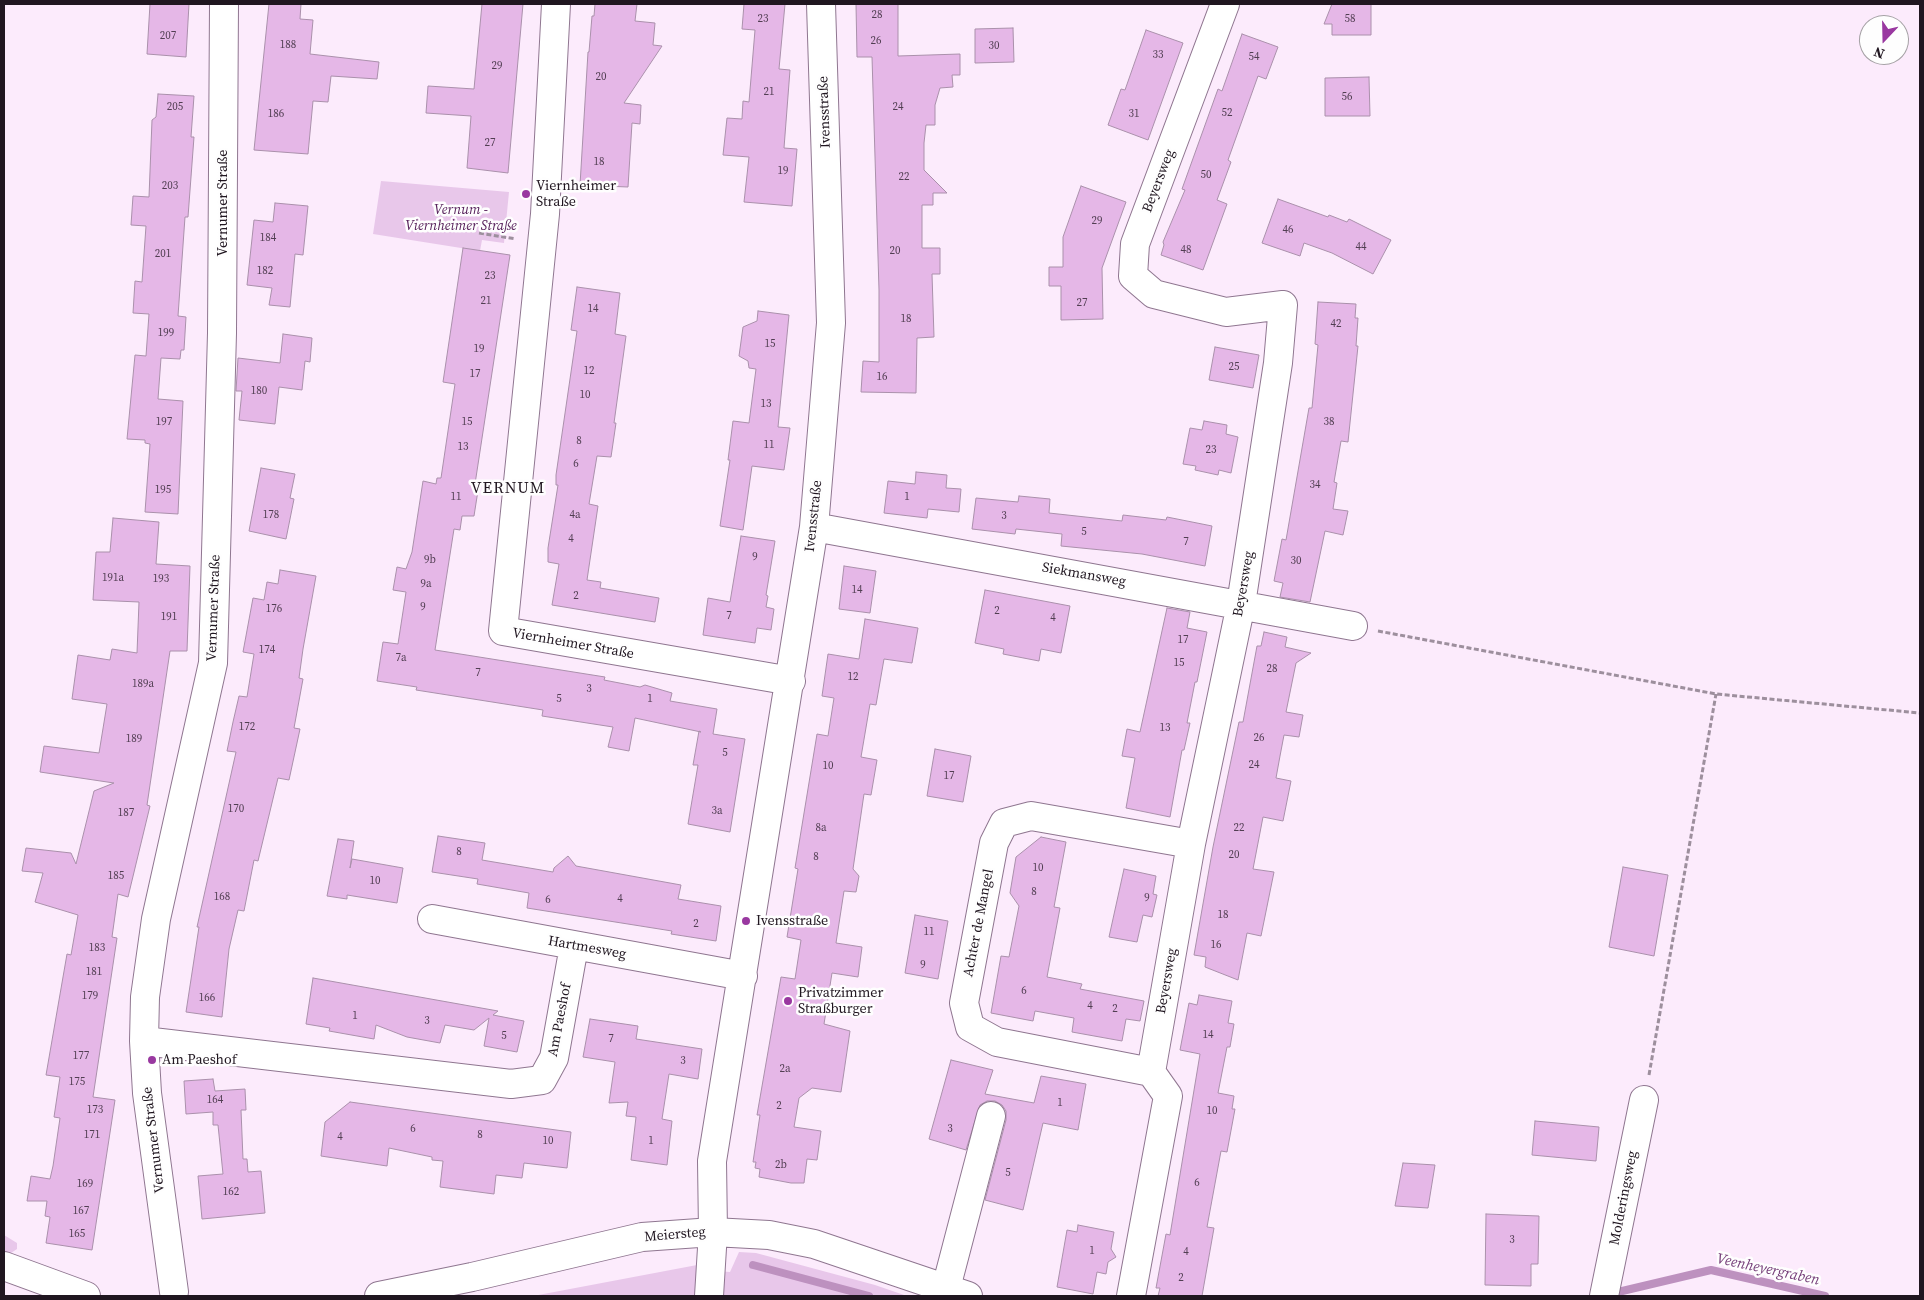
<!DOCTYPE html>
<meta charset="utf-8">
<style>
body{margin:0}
#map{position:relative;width:1924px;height:1300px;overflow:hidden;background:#fcebfc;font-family:"Source Serif 4",serif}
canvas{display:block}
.frame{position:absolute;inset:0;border:5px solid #201620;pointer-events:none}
.north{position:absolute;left:1859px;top:15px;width:50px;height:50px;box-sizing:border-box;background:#fefefe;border:1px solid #a5a1a5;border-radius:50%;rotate:201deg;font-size:14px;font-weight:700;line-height:20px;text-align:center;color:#201620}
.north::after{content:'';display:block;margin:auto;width:18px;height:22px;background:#9938a0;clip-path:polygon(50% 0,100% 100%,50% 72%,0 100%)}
</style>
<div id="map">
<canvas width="1924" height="1300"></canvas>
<div class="frame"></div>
<div class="north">N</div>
</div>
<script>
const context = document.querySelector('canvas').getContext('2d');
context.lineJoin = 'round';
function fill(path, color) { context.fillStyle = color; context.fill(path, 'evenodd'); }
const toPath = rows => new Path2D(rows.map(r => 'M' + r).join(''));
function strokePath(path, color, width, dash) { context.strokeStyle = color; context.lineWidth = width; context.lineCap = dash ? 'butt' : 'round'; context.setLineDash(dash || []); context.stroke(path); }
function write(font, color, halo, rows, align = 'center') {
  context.font = font + ' "Source Serif 4",serif'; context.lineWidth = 5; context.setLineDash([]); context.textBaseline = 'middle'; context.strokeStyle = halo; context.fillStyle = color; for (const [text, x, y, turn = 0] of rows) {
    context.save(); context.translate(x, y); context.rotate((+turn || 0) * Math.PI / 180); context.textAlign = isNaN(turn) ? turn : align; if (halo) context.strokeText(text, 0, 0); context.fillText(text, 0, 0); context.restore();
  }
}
fill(toPath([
 [381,181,509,192,504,243,482,240,480,251,373,234],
 [4,1235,17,1243,17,1249,8,1255,4,1253],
 [739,1252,756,1253,875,1285,907,1296,716,1296,717,1271,730,1272],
 [697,1265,703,1296,533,1296]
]), '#e8c7ea');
strokePath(toPath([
 [753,1265,869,1296],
 [1618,1292,1711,1270,1825,1296]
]), '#bd91bf', 8);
const building = toPath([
 [150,4,189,4,186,57,147,54,150,4],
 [269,4,301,4,300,19,313,20,310,54,379,62,377,79,331,76,328,102,313,101,308,154,254,150,269,4],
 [482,4,523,4,508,173,467,168,471,116,426,113,428,86,474,89,482,4],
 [595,4,637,4,635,21,655,23,653,45,662,46,624,103,641,105,640,124,632,123,628,187,580,185,588,52,589,52,592,16,594,16,595,4],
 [744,4,785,4,779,69,790,70,784,148,797,149,792,206,744,202,749,157,723,155,727,118,742,119,743,101,749,102,755,30,742,29,744,4],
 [856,4,898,4,898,56,960,54,960,75,952,75,953,87,940,88,935,105,935,125,926,125,924,143,924,170,947,193,933,193,933,205,922,205,922,248,940,248,940,274,932,274,934,337,917,338,916,393,861,392,863,361,879,362,879,290,872,57,857,57,856,4],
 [1332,4,1371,4,1371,35,1332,35,1332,24,1324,24,1332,4],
 [1013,28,1014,62,975,63,975,29,1013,28],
 [1146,30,1183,43,1148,140,1108,125,1121,89,1125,90,1146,30],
 [1242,34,1278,47,1266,79,1258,76,1228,160,1231,162,1217,200,1227,204,1203,270,1161,255,1164,245,1163,242,1185,190,1182,189,1218,89,1222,91,1242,34],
 [1369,77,1370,116,1325,116,1325,78,1369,77],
 [158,94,194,96,191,137,194,137,188,217,185,217,178,316,186,317,184,350,181,350,180,359,161,358,158,399,183,401,178,514,145,512,150,444,145,443,145,440,127,439,135,355,146,356,149,314,133,313,135,281,142,282,146,226,131,225,133,196,149,197,152,120,156,117,158,94],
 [1081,186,1126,202,1102,268,1103,319,1061,320,1061,286,1049,286,1049,267,1063,267,1063,237,1081,186],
 [1278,199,1328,217,1329,215,1347,222,1349,219,1391,240,1373,274,1332,253,1304,243,1300,256,1262,243,1278,199],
 [275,203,308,206,303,255,295,254,290,307,269,305,272,288,247,285,254,220,273,222,275,203],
 [463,248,510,255,475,484,479,484,474,516,462,516,460,530,454,529,435,650,605,677,604,680,640,687,645,685,672,693,670,701,717,709,713,734,745,739,730,832,688,824,698,765,693,765,699,731,701,732,635,718,629,751,608,747,613,727,542,716,543,710,416,690,417,687,377,681,383,642,398,644,406,592,393,590,397,567,406,569,412,552,423,481,436,484,437,478,441,478,455,384,443,382,463,248],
 [577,287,620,293,615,334,626,336,614,423,616,423,611,457,597,456,589,504,598,506,587,580,601,582,600,588,659,598,655,622,552,605,559,564,548,562,548,548,558,485,556,485,556,475,577,331,571,330,577,287],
 [1318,302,1356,304,1355,318,1358,318,1356,346,1358,346,1348,442,1341,441,1334,482,1337,483,1333,509,1348,511,1343,535,1325,531,1310,602,1280,597,1283,583,1274,581,1282,539,1286,540,1309,408,1312,408,1318,345,1315,344,1318,302],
 [758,311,789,315,778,427,790,428,784,470,752,466,743,530,720,526,730,460,728,460,733,421,749,423,756,369,749,368,748,361,739,356,743,327,757,321,758,311],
 [283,334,312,338,310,362,305,361,302,390,279,387,275,424,239,420,242,391,236,391,238,358,280,363,283,334],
 [1215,347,1259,355,1253,388,1209,380,1215,347],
 [1204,421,1227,425,1226,434,1238,437,1231,473,1219,470,1218,475,1195,470,1196,466,1183,464,1190,428,1202,430,1204,421],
 [261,468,295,474,290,498,294,499,286,539,249,531,261,468],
 [916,472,947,475,946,488,961,489,959,512,928,509,927,518,884,513,888,481,915,484,916,472],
 [1019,496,1050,499,1049,513,1122,521,1123,515,1166,520,1167,517,1212,526,1205,566,1142,554,1061,546,1062,534,1016,529,1015,534,972,529,976,498,1018,502,1019,496],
 [113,518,159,522,156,564,190,566,187,651,170,651,147,805,150,806,128,897,118,894,112,937,117,938,93,1097,115,1100,92,1250,46,1243,50,1217,45,1216,47,1201,27,1201,31,1176,50,1179,53,1166,60,1118,54,1117,60,1077,46,1075,67,954,71,955,78,915,35,902,43,873,22,871,26,848,71,853,76,864,94,791,114,783,40,772,44,746,99,753,107,704,72,699,78,655,110,660,112,649,137,653,139,602,93,600,96,552,110,552,113,518],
 [741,536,775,541,766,595,768,596,766,607,774,609,771,630,757,628,755,643,703,635,708,598,730,602,741,536],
 [844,566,876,571,870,613,839,609,844,566],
 [280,570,316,576,303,649,299,678,303,679,294,728,300,729,289,780,278,778,258,861,254,860,244,911,238,910,229,949,222,1017,186,1012,199,927,197,927,236,752,227,751,233,722,239,696,247,697,254,654,243,652,253,598,264,600,267,582,278,584,280,570],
 [985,590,1070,606,1061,653,1041,649,1039,661,1003,654,1004,649,975,643,985,590],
 [1167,608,1190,612,1187,628,1207,632,1197,682,1195,682,1187,723,1190,723,1184,750,1182,750,1170,817,1126,808,1135,758,1122,756,1127,729,1140,732,1167,608],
 [865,619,918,628,912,663,884,659,876,705,870,704,861,757,877,760,871,795,864,794,853,869,859,876,856,892,844,891,836,943,862,947,858,977,832,973,824,1024,850,1031,841,1092,812,1088,799,1098,794,1127,821,1131,817,1160,807,1159,804,1183,791,1183,759,1177,760,1169,755,1168,756,1162,753,1162,760,1115,757,1115,781,977,795,979,801,940,787,937,798,869,795,868,817,734,828,736,834,698,822,696,828,654,859,659,865,619],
 [1264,632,1287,637,1285,647,1311,653,1296,663,1286,712,1303,715,1299,737,1284,735,1280,756,1276,778,1291,781,1283,821,1263,817,1253,869,1274,872,1261,936,1247,933,1238,980,1205,967,1206,957,1194,955,1213,847,1239,722,1243,722,1257,646,1261,646,1264,632],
 [935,749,971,756,963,802,927,796,935,749],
 [438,836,485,843,482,860,553,872,554,868,568,856,576,866,681,885,678,899,721,906,716,941,671,934,672,931,527,908,529,893,477,884,478,879,432,872,438,836],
 [1041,837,1066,842,1054,907,1060,908,1047,977,1082,984,1080,989,1144,1001,1140,1021,1126,1019,1122,1041,1072,1032,1074,1018,1035,1011,1033,1021,991,1013,1001,956,1009,957,1019,906,1010,893,1016,857,1041,837],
 [338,839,354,841,350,868,352,859,403,868,397,903,347,895,347,899,327,896,338,839],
 [1623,867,1668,875,1654,956,1609,947,1623,867],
 [1124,869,1156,876,1153,894,1157,895,1152,917,1143,915,1137,942,1109,937,1124,869],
 [915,915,948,921,938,979,905,973,915,915],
 [313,978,498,1011,493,1015,524,1021,517,1052,484,1046,489,1018,474,1030,445,1025,440,1043,407,1037,376,1025,374,1039,329,1031,330,1028,306,1024,313,978],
 [1199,995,1232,1001,1228,1023,1234,1024,1230,1047,1227,1047,1218,1093,1234,1096,1232,1109,1235,1109,1227,1152,1221,1151,1207,1227,1214,1228,1202,1296,1158,1296,1160,1288,1156,1288,1166,1234,1170,1235,1200,1054,1180,1050,1189,1003,1197,1005,1199,995],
 [590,1019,638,1026,636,1039,702,1049,698,1079,669,1074,662,1119,672,1121,667,1165,631,1160,636,1117,626,1116,628,1102,609,1103,615,1062,583,1057,590,1019],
 [951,1060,993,1070,985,1094,1034,1103,1041,1076,1086,1084,1078,1130,1043,1123,1023,1210,985,1200,1006,1120,1006,1111,1002,1105,995,1101,987,1101,980,1105,966,1150,929,1139,951,1060],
 [213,1079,215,1091,245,1089,246,1110,241,1110,243,1159,247,1159,248,1172,261,1171,265,1213,202,1219,198,1176,223,1174,218,1125,213,1125,213,1112,186,1114,184,1081,213,1079],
 [350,1102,571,1132,567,1168,524,1163,522,1178,496,1175,494,1194,440,1187,443,1161,432,1160,432,1157,389,1148,387,1166,321,1156,325,1122,350,1102],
 [1535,1121,1599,1127,1596,1161,1532,1155,1535,1121],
 [1403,1163,1435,1165,1428,1208,1395,1206,1403,1163],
 [1486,1214,1539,1216,1538,1264,1531,1264,1531,1286,1485,1285,1486,1214],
 [1078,1225,1114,1232,1111,1249,1116,1257,1108,1262,1106,1274,1097,1272,1093,1294,1057,1287,1067,1230,1077,1232,1078,1225]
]);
fill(building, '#e5b7e7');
strokePath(building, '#aa90ab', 1);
const minor = toPath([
 [556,4,545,214,503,631,791,681],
 [814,527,1353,626],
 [432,919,743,976],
 [144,1041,511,1084,542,1080,554,1058,574,946],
 [1151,1072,997,1042,970,1027,964,1003,994,843,1004,823,1031,816,1191,844],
 [4,1266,86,1296],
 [946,1288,991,1116],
 [174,1292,147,1093,144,1041,145,997,156,919,213,663,222,333,224,4],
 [379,1296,472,1277,642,1237,713,1232,769,1235,814,1244,968,1296],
 [709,1296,713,1232,712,1161,814,527,831,323,821,4],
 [1131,1296,1168,1096,1151,1072,1191,844,1241,604,1278,363,1283,305,1226,312,1154,294,1133,276,1135,244,1225,4],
 [1604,1296,1644,1100]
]);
strokePath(minor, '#8f7690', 30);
strokePath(toPath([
 [479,233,516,239],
 [1378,631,1716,694,1920,713],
 [1649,1075,1716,694]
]), '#9d8f9d', 3, [5, 2.5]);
strokePath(minor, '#fff', 28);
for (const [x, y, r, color] of [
 [526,194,5,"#9938a0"],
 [746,921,5,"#9938a0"],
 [788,1001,5,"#9938a0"],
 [152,1060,5,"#9938a0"]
]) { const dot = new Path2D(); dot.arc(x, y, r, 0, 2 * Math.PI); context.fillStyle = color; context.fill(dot); strokePath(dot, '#fefefe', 2); }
write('11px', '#513e52', null, [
 ["28",877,15],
 ["23",763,19],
 ["58",1350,19],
 ["207",168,36],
 ["26",876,41],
 ["188",288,45],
 ["30",994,46],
 ["33",1158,55],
 ["54",1254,57],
 ["29",497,66],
 ["20",601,77],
 ["21",769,92],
 ["56",1347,97],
 ["205",175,107],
 ["24",898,107],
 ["52",1227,113],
 ["186",276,114],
 ["31",1134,114],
 ["27",490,143],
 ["18",599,162],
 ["19",783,171],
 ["50",1206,175],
 ["22",904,177],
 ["203",170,186],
 ["29",1097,221],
 ["46",1288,230],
 ["184",268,238],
 ["44",1361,247],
 ["48",1186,250],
 ["20",895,251],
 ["201",163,254],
 ["182",265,271],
 ["23",490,276],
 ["21",486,301],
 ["27",1082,303],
 ["14",593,309],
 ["18",906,319],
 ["42",1336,324],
 ["199",166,333],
 ["15",770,344],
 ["19",479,349],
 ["25",1234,367],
 ["12",589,371],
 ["17",475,374],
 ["16",882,377],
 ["180",259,391],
 ["10",585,395],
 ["13",766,404],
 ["197",164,422],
 ["15",467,422],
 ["38",1329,422],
 ["8",579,441],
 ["11",769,445],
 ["13",463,447],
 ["23",1211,450],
 ["6",576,464],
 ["34",1315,485],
 ["195",163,490],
 ["11",456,497],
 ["1",907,497],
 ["178",271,515],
 ["4a",575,515],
 ["3",1004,516],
 ["5",1084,532],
 ["4",571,539],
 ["7",1186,542],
 ["9",755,557],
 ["9b",430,560],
 ["30",1296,561],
 ["191a",113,578],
 ["193",161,579],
 ["9a",426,584],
 ["14",857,590],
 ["2",576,596],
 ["9",423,607],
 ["176",274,609],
 ["2",997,611],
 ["7",729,616],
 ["191",169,617],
 ["4",1053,618],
 ["17",1183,640],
 ["174",267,650],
 ["7a",401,658],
 ["15",1179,663],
 ["28",1272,669],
 ["7",478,673],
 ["12",853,677],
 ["189a",143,684],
 ["3",589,689],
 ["5",559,699],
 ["1",650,699],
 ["172",247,727],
 ["13",1165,728],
 ["26",1259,738],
 ["189",134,739],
 ["5",725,753],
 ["24",1254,765],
 ["10",828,766],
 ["17",949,776],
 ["170",236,809],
 ["3a",717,811],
 ["187",126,813],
 ["8a",821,828],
 ["22",1239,828],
 ["8",459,852],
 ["20",1234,855],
 ["8",816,857],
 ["10",1038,868],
 ["185",116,876],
 ["10",375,881],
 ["8",1034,892],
 ["168",222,897],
 ["9",1147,898],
 ["4",620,899],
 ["6",548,900],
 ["18",1223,915],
 ["2",696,924],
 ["11",929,932],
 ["16",1216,945],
 ["183",97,948],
 ["9",923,965],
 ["181",94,972],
 ["6",1024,991],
 ["179",90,996],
 ["166",207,998],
 ["4",1090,1006],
 ["2",1115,1009],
 ["1",355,1016],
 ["3",427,1021],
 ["14",1208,1035],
 ["5",504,1036],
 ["7",611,1039],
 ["177",81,1056],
 ["3",683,1061],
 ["2a",785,1069],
 ["175",77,1082],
 ["164",215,1100],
 ["1",1060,1103],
 ["2",779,1106],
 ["173",95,1110],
 ["10",1212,1111],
 ["6",413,1129],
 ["3",950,1129],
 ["171",92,1135],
 ["8",480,1135],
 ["4",340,1137],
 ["10",548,1141],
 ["1",651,1141],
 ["2b",781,1165],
 ["5",1008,1173],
 ["6",1197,1183],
 ["169",85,1184],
 ["162",231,1192],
 ["167",81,1211],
 ["165",77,1234],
 ["3",1512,1240],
 ["1",1092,1251],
 ["4",1186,1252],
 ["2",1181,1278]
]);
write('14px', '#201620', '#fefefe', [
 ["Ivensstraße",825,112,-92],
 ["Beyersweg",1159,181,-69],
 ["Vernumer Straße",223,203,-90],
 ["Ivensstraße",814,516,-84],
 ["Siekmansweg",1084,575,10],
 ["Beyersweg",1244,584,-80],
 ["Vernumer Straße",214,608,-88],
 ["Viernheimer Straße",573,644,10],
 ["Achter de Mangel",979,923,-79],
 ["Hartmesweg",587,948,10],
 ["Beyersweg",1167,981,-80],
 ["Am Paeshof",560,1020,-79],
 ["Vernumer Straße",154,1140,-97],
 ["Molderingsweg",1624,1198,-79],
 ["Meiersteg",675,1235,-5]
]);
write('14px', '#201620', '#fefefe', [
 ["Viernheimer",536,186],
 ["Straße",536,202],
 ["Ivensstraße",756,921],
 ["Privatzimmer",798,993],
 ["Straßburger",798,1009],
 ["Am Paeshof",162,1060]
], 'left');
write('italic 14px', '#58225c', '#fefefe', [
 ["Vernum -",461,210],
 ["Viernheimer Straße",461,226]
]);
write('italic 15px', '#753e79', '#fefefe', [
 ["Veenheyergraben",1768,1270,12]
]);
context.letterSpacing = '1px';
write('16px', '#201620', '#fefefe', [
 ["VERNUM",508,489]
]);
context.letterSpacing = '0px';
</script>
